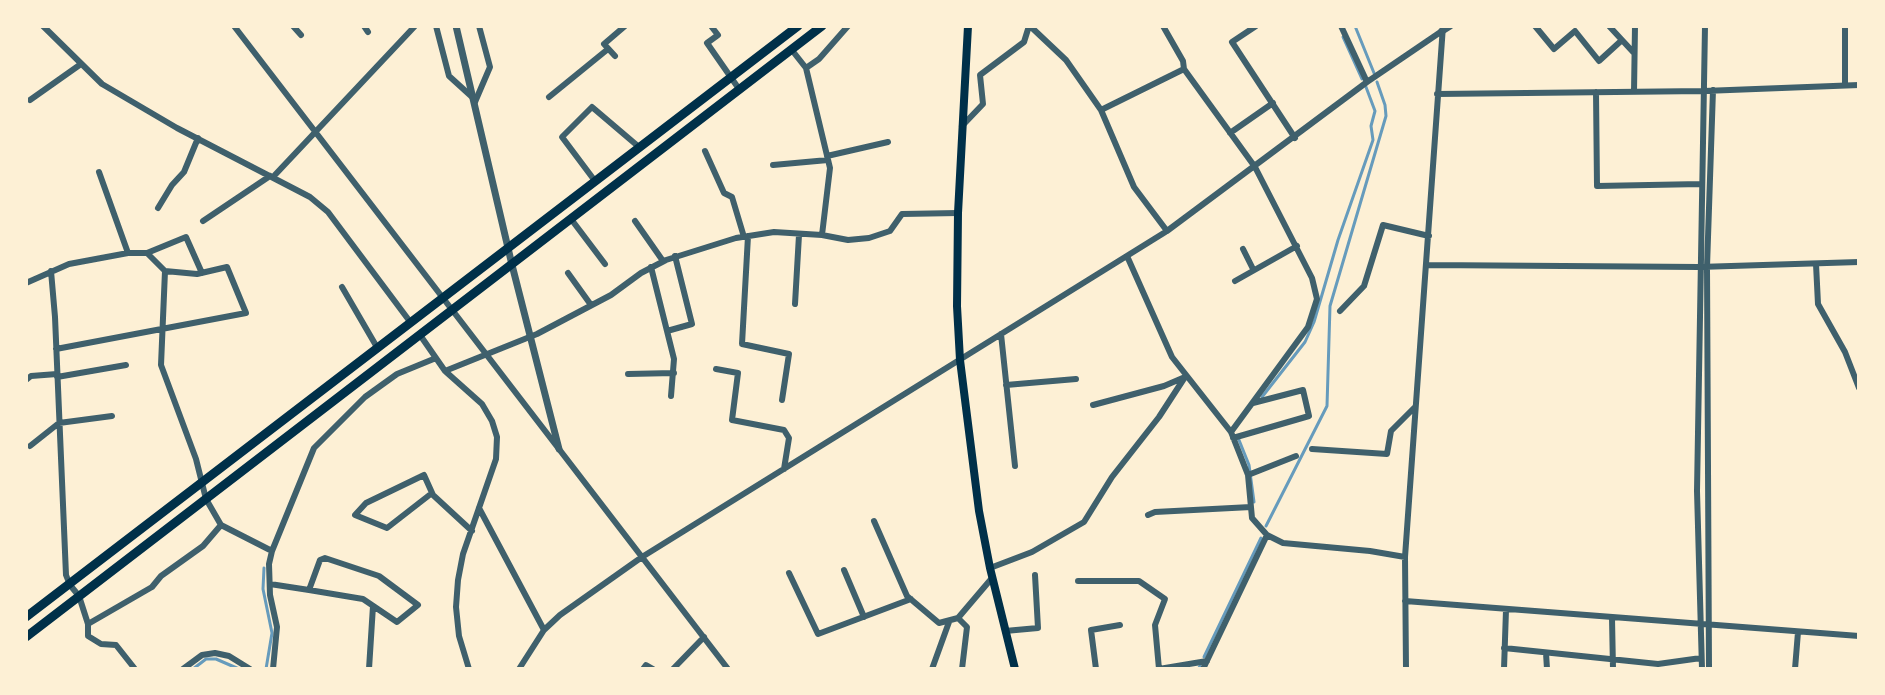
<!DOCTYPE html>
<style>
body{margin:0}
#map{position:relative;width:1885px;height:695px;overflow:hidden;background:#fdf0d5;font-family:"DejaVu Sans",sans-serif}
canvas{display:block}
.frame{position:absolute;inset:0;border:28px solid #fdf0d5;pointer-events:none}
</style>
<div id="map">
<canvas width="1885" height="695"></canvas>
<div class="frame"></div>
</div>
<script>
const context = document.querySelector('canvas').getContext('2d');
context.lineJoin = 'round';
const toPath = rows => new Path2D(rows.map(r => 'M' + r).join(''));
function strokePath(path, color, width, dash) { context.strokeStyle = color; context.lineWidth = width; context.lineCap = dash ? 'butt' : 'round'; context.setLineDash(dash || []); context.stroke(path); }
strokePath(toPath([
 [1355,26,1374,73],
 [1343,37,1362,79],
 [1262,397,1305,342,1314,322,1338,240,1373,140,1371,126,1375,111,1366,87],
 [1239,440,1249,465,1254,502],
 [1266,526,1327,406,1330,306,1386,116,1385,105,1377,82],
 [264,568,263,589,272,633,266,669],
 [1204,657,1261,538],
 [193,669,206,659,216,659,239,669],
 [1198,669,1200,666]
]), '#669bbc', 3);
strokePath(toPath([
 [43,26,102,84,177,128,310,197,328,212,411,323],
 [234,26,728,669],
 [293,26,301,35],
 [364,26,368,32],
 [436,26,449,76,471,96],
 [711,26,718,35,707,43,739,89],
 [1030,26,1066,60,1101,110,1134,187,1167,231],
 [1256,26,1232,42,1295,138],
 [1341,26,1367,82],
 [1535,26,1554,49,1575,31,1599,61,1622,40],
 [1609,26,1634,53],
 [1845,26,1845,85],
 [791,49,806,68,830,168,822,235],
 [615,56,604,44,625,26],
 [806,68,819,59,848,26],
 [1184,69,1255,167,1312,278,1317,299,1308,327,1231,432],
 [1596,92,1597,186,1701,184],
 [1634,92,1635,26],
 [1437,94,1704,91,1859,85],
 [549,97,608,49],
 [30,100,81,64],
 [475,102,490,67,479,26],
 [1101,110,1184,69,1183,61,1163,26],
 [962,126,983,104,980,75,1024,42,1029,26],
 [1230,133,1273,103],
 [705,151,724,193,732,197,744,237],
 [827,156,888,142],
 [773,165,828,160],
 [99,172,128,253],
 [273,177,415,26],
 [595,181,562,137,592,107,639,147],
 [158,208,172,185,184,172,198,138],
 [571,219,605,264],
 [203,221,270,176],
 [635,221,663,261],
 [748,236,742,344,789,354,782,400],
 [1243,249,1253,269],
 [147,253,186,237,202,273],
 [1127,256,1172,357,1231,432,1248,475,1252,518,1267,535,1283,543,1370,551,1405,557],
 [1816,264,1818,304,1845,352,1859,388],
 [1427,265,1699,267,1859,262],
 [651,267,674,359,671,396],
 [51,271,55,317,66,575,70,585,79,596,88,624,152,587,161,576,203,546,221,525],
 [568,273,591,305],
 [1235,281,1297,246],
 [26,283,69,264,128,253,147,253,165,271,161,365,196,459,206,499,221,525,272,551],
 [342,287,378,349],
 [795,304,799,235],
 [1340,311,1364,286,1383,225,1429,236],
 [667,331,692,324,675,256],
 [1001,334,1015,466],
 [420,335,445,371,482,404,492,421,497,437,496,459,463,554,458,580,456,607,459,636,469,669],
 [56,349,246,313,227,267,197,274,165,271],
 [716,369,738,373,732,420,784,430,789,438,784,469],
 [445,371,537,334,611,295,641,273,666,260,736,238,774,232,822,235,848,240,869,238,890,231,902,214,958,213],
 [628,374,674,373],
 [57,377,126,365],
 [26,380,31,376,57,374],
 [1006,385,1076,379],
 [1093,405,1164,386,1185,377],
 [1233,438,1309,416,1303,390,1253,403],
 [30,446,59,423,112,416],
 [1312,449,1387,454,1391,431,1415,407],
 [1248,475,1296,456],
 [432,493,387,528,355,515,366,503,424,475,433,495,472,531],
 [479,508,544,630],
 [1148,515,1155,512,1251,507],
 [874,521,907,596,939,623,958,618,992,578],
 [990,568,1032,552,1084,522,1112,477,1159,417,1185,377],
 [844,570,864,617],
 [789,573,818,634,911,599],
 [1078,581,1139,581,1165,599,1155,625,1159,669],
 [270,584,309,590,363,599,397,622,418,605,379,576,325,558,320,560,309,590],
 [1405,601,1859,636],
 [958,618,967,627,962,669],
 [1612,618,1613,669],
 [88,624,88,636,101,644,116,645,135,669],
 [1005,631,1038,628,1035,575],
 [1504,648,1658,664,1701,658],
 [1546,653,1547,669],
 [183,669,202,655,215,653,229,656,250,669],
 [273,669,277,627,270,595,269,564,272,551,314,448,365,397,397,374,436,358],
 [369,669,373,606],
 [519,669,544,630,560,615,642,557,1167,231,1367,82,1442,31],
 [643,669,646,665,653,669],
 [673,669,704,637],
 [932,669,949,622],
 [1096,669,1091,630,1120,625],
 [1159,669,1207,661],
 [1203,669,1267,535],
 [1406,669,1405,557,1443,26],
 [1504,669,1506,610],
 [1702,669,1697,491,1705,26],
 [1709,669,1707,267,1713,90],
 [1795,669,1798,632]
]), '#3f606c', 6);
strokePath(toPath([
 [456,26,512,265,559,449],
 [1442,31,1450,26]
]), '#3f606c', 7);
strokePath(toPath([
 [968,26,958,213,957,306,960,360,979,511,990,568,1015,669]
]), '#003049', 8);
strokePath(toPath([
 [26,617,798,26],
 [26,637,822,26]
]), '#003049', 9);
</script>
